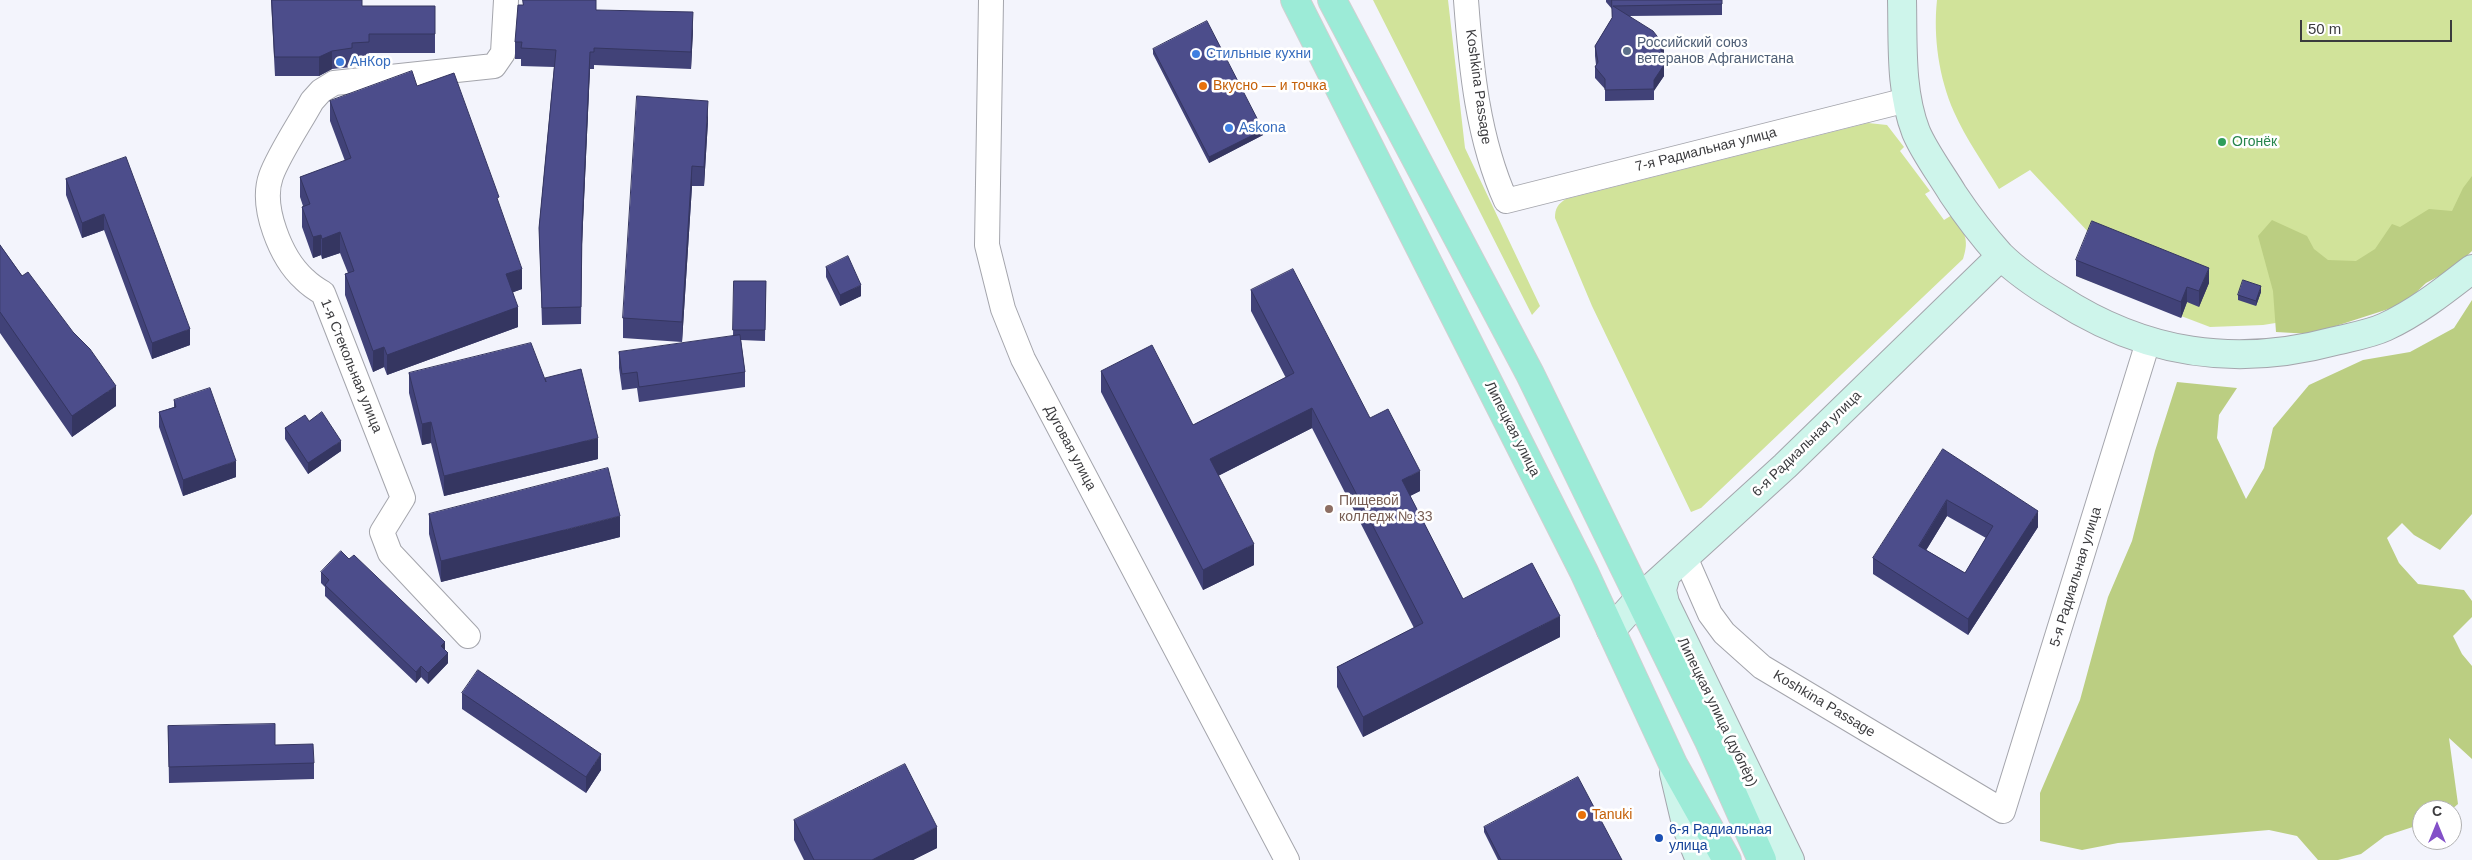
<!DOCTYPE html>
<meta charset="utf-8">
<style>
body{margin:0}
#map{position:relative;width:2472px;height:860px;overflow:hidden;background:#f3f4fc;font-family:Arial,sans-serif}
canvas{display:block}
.north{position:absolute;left:2412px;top:800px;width:50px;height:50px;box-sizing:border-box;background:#fff;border:1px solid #b1b1b2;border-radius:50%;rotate:0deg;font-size:14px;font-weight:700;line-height:20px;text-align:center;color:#3b3b3e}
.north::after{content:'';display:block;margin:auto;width:18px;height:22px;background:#8350c8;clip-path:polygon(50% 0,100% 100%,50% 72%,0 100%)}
.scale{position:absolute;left:2300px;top:20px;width:152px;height:22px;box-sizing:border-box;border:2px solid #3b3b3e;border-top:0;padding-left:6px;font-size:15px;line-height:18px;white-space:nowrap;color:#3b3b3e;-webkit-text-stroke:4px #fff;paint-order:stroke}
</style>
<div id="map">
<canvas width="2472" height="860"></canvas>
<div class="north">С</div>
<div class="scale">50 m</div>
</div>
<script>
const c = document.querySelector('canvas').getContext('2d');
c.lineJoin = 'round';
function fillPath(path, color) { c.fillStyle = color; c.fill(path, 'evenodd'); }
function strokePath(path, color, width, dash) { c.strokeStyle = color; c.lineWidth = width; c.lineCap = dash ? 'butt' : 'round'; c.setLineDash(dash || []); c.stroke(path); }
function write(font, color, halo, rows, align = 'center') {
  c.font = font + ' Arial,sans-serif'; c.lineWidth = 5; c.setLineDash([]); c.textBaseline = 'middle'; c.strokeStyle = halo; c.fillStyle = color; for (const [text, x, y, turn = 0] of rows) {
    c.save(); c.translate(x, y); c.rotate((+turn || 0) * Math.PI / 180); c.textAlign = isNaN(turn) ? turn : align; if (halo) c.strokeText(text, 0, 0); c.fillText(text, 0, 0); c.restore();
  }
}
fillPath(new Path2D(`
 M1373,0H1448L1465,148L1540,306L1532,315Z
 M1937,0H2472V223L2319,316L2263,325L2210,327L2076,276L2092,236L2030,170L1999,189C1984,164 1966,139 1954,112C1939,78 1933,37 1937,0Z
 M1868,123L1887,125L1904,147L1900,151L1930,191L1925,194L1944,220L1952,215C1964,232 1970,238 1963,259L1701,508L1691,512L1592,306L1555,218C1555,208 1558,204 1566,199Z`), '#d1e39a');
fillPath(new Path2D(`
 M2472,176V251L2454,268L2426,283L2404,304L2311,334L2276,332L2273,291L2258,236L2272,220L2307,236L2314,249L2328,260L2356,261L2375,249L2392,224L2400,227L2429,209L2452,211L2463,188Z
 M2472,300V514L2440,550L2414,535L2402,523L2387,538L2399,563L2418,584L2464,590L2472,601V617L2453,636L2462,654L2472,666V759L2449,738L2458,804L2451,810H2422V824L2385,836L2361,854L2338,860H2318L2297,836L2269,830L2118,843L2082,850L2040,841V793L2080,700L2108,597L2132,541L2155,451L2177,382L2237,388L2219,415L2217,438L2246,499L2264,468L2273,428L2309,385L2363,360L2410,352L2454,328Z`), '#bbce82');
const street = new Path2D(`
 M991,0L987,245L1003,309L1023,359L1287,860
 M1466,0C1471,68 1478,139 1506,201L1907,100
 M1685,557L1710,614L1724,633L1762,667L2003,811L2148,342
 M468,636L390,553L382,532L403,498L323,293C316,289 309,284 304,279C281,258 260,207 271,176C279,154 300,123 312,101L321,91L334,83L494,66L503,53L506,0`);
const secondary = new Path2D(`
 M1902,0C1903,43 1900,91 1916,132C1925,153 1941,174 1953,194C1967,215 1983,236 2000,255C2016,271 2038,286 2058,298C2144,354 2235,368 2335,341C2351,337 2370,334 2385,327C2416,313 2445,290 2472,269
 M1666,575L1662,590L1665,603L1790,860
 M1611,630L1639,599L1785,466L2001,256
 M1674,773L1687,828L1700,860`);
const primary = new Path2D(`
 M1295,0L1584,572L1673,764L1727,860
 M1332,0L1530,374L1709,741L1762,860`);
strokePath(street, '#a4a5ac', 26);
strokePath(secondary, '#a4a5ac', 30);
strokePath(primary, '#d0d0d1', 30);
strokePath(street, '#fff', 24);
strokePath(secondary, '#cef5eb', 28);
strokePath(primary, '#9cebd7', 28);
fillPath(new Path2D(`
 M271,0H362V6H435V53H369V61H352V67L332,69L319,76H275Z
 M1606,0H1722V15L1630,16L1664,56L1662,58L1664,76L1654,90V100L1605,101V89L1595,78V67L1596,65L1595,56V46L1612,18V9L1606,2Z
 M596,10L693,30L691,69L594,65V69H590L582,244L581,324L542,325L539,228L554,67L521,66V59H515V42Z
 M1153,49L1263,135L1209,163L1153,54Z
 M417,86L499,205L522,289L513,292L518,327L387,375L384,367L373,372L345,295V274L348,273L340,253L322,259L321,255L313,258L302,227V207L303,206L300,197V177L345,161L330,121V101Z
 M708,121L704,186H692L682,342L623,338V318Z
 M126,157L190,345L152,359L104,230L82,238L66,195V179Z
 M0,245L116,406L72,437L0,333Z
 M2076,260L2209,283L2199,307L2187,302L2181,318L2076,276Z
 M826,267L861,296L840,306L826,277Z
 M734,281H766L765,341L741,340L745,372V387L639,402L637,388L622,390L619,368V352L733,336Z
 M1251,290L1370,418L1420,491L1410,496L1463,599L1560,637L1363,737L1337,687V667L1414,628L1312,428L1218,476L1254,565L1203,590L1101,392V371L1193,425L1286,378L1251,311Z
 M2261,292L2256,306L2238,300V295Z
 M409,373L545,382L598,459L444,496L431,443L422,445L409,393Z
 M174,400L236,477L183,496L159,427V412L174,407Z
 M309,421L341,451L308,474L285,439V428Z
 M1943,449L2038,527L1968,635L1873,574V558ZM1947,516L1986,538L1965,573L1926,550Z
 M429,514L620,537L441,582L429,534Z
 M321,572L445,650L448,663L428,684L421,677L416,683L325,596V587L321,583Z
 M462,693L601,770L586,793L462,709Z
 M168,726L275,745L314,763V779L169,783Z
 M794,820L937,848L913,860H804L794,840Z
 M1484,827L1622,860H1498L1484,832Z`), '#414278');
fillPath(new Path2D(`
 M693,12V30L691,69V52Z
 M1664,45V56L1661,61V50Z
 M332,51V69L319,76V57Z
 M590,52V69L582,244L581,324L582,227Z
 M1664,65V76L1654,91V80Z
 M708,101V121L704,186V167Z
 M1263,130V135L1209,163V157Z
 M692,166V186L682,342V322Z
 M104,214V230L82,238V223Z
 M340,232V253L322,259V239Z
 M321,235V255L313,258V237Z
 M2209,268V283L2199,307V291Z
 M522,269V289L506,295V274Z
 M861,285V296L840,306V295Z
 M2261,286V292L2256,306V301Z
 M2187,287V302L2181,318V302Z
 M518,307V327L387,375V355Z
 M190,329V345L152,359V343Z
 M384,347V367L373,372V351Z
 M116,386V406L72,437V416Z
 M1312,408V428L1210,480V459Z
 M431,422V443L422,445V424Z
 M598,438V459L444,496V476Z
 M341,441V451L308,474V463Z
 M236,461V477L183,496V480Z
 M1420,471V491L1402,500V480Z
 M1947,500V516L1919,562V546Z
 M2038,511V527L1968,635V619Z
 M620,516V537L441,582V561Z
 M1254,544V565L1203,590V570Z
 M1560,616V637L1363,737V717Z
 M445,642V652L441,646Z
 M448,653V663L428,684V673Z
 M421,666V677L416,683V672Z
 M601,754V770L586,793V777Z
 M937,827V848L913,860H872Z`), '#353661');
const building = new Path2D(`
 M272,0H362V6H435V34H369V42L352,43V48L332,51L319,57H275Z
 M523,0H596V10L693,12L691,52L594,48V52H590L582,227L581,307L542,308L539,228L556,50L521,48L522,42H515L518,5H523Z
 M1612,0H1722V4L1613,6L1653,31L1664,45L1661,50L1664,65L1654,80V89L1605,90V79L1595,67L1598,62L1595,46L1612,18Z
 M1207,21L1263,130L1209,157L1153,49Z
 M412,71L417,86L454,73L499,197L497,198L522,269L506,274L518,307L387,355L384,347L373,351L345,274L354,271L340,232L322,239L321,235L313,237L302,207L310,204L300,177L351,158L330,101Z
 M637,96L708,101L704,167L692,166L682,322L623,318Z
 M126,157L190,329L152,343L104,214L82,223L66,179Z
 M2092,221L2209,268L2199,291L2187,287L2181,302L2076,260Z
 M0,245L22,276L28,272L73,332L90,349L116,386L72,416L0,312Z
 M848,256L861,285L840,295L826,267Z
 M1293,269L1370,418L1388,409L1420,471L1402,480L1463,599L1532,563L1560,616L1363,717L1337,667L1423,623L1312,408L1210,459L1254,544L1203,570L1101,371L1152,345L1193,425L1294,373L1251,290Z
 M2243,280L2261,286L2256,301L2238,295Z
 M734,281H766L765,330H733Z
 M740,335L745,372L639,387L637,372L622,374L619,352Z
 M531,343L546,382L545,378L581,369L598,438L444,476L431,422L422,424L409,373Z
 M210,388L236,461L183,480L159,412L176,407L174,400Z
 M322,412L341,441L308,463L285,428L305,415L309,421Z
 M1943,449L2038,511L1968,619L1873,558ZM1947,500L1993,526L1965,573L1919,546Z
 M608,468L620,516L441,561L429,514Z
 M341,551L349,559L354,555L445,642L441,646L448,653L428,673L421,666L416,672L325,585L329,580L321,572Z
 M478,670L601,754L586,777L462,693Z
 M275,724V745L313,744L314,763L169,767L168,726Z
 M905,764L937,827L872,860H814L794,820Z
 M1578,777L1622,860H1501L1484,827Z`);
fillPath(building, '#4c4d8b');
strokePath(building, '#353661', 1);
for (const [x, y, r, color] of [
 [1627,51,5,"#5c6f8a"],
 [1196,54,5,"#3f7fe0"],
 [340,62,5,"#3f7fe0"],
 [1203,86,5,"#e8710a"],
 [1229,128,5,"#3f7fe0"],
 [2222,142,5,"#2e9e5b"],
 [1329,509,5,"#8d6e63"],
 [1582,815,5,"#e8710a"],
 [1659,838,5,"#1a4fb4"]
]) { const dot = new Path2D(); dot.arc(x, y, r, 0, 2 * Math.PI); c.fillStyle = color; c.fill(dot); strokePath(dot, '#fff', 2); }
write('14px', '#4e5e75', '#fff', [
 ["Российский союз",1637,43],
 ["ветеранов Афганистана",1637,59]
], 'left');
write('14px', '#366cbe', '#fff', [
 ["Стильные кухни",1206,54],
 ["АнКор",350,62],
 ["Askona",1239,128]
], 'left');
write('14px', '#c56008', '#fff', [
 ["Вкусно — и точка",1213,86],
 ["Tanuki",1592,815]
], 'left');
write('14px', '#3b3b3e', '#fff', [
 ["Koshkina Passage",1478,87,82],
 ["7-я Радиальная улица",1706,150,-14],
 ["1-я Стекольная улица",351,366,68],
 ["Липецкая улица",1512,429,63],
 ["6-я Радиальная улица",1807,444,-44],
 ["Дуговая улица",1070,448,62],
 ["5-я Радиальная улица",2076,577,-73],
 ["Koshkina Passage",1824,704,31],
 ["Липецкая улица (дублёр)",1717,712,64]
]);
write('14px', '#27864d', '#fff', [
 ["Огонёк",2232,142]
], 'left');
write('14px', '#785e54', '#fff', [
 ["Пищевой",1339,501],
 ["колледж № 33",1339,517]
], 'left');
write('14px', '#164399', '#fff', [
 ["6-я Радиальная",1669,830],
 ["улица",1669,846]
], 'left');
</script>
